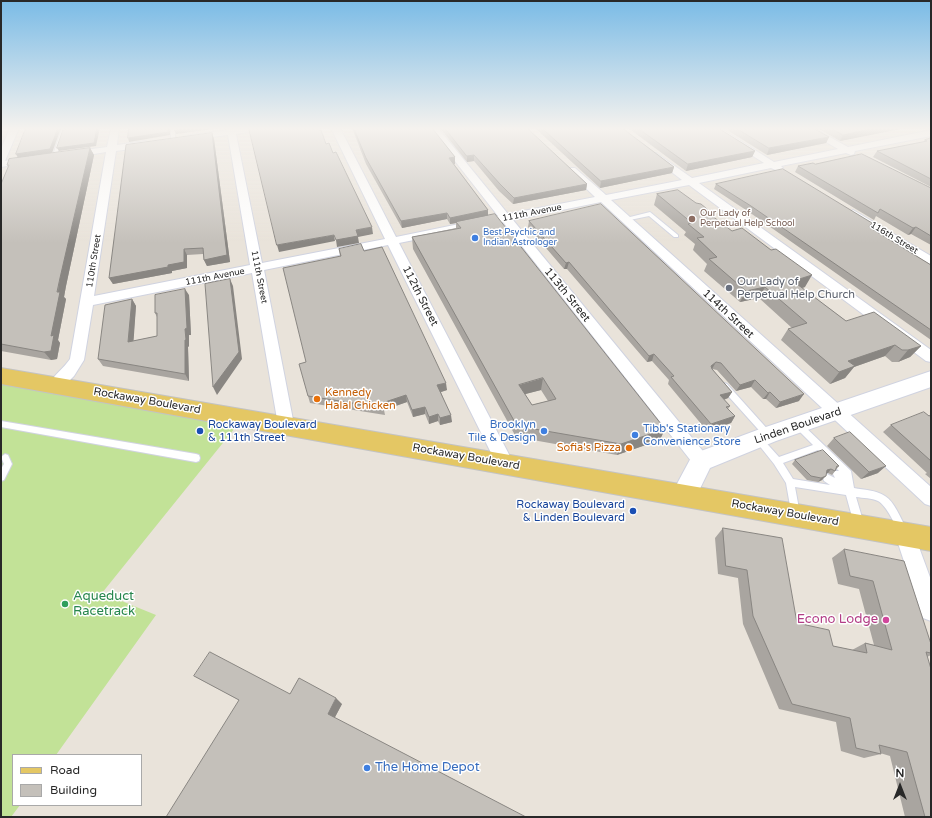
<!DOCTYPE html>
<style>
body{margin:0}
#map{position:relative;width:932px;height:818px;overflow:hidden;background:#e9e3da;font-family:"Varela Round",sans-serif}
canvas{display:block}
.frame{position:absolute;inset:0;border:2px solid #282828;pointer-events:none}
.legend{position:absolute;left:12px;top:754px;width:130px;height:52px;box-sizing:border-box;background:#fff;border:1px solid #a9a9a9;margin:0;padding:5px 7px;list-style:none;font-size:12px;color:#282828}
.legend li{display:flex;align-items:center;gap:8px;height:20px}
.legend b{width:20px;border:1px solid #a9a9a9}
.north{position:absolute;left:880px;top:766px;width:40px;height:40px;-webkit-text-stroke:3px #fff;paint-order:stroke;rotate:0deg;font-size:11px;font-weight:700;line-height:16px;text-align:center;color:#282828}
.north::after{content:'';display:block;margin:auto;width:14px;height:18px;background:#282828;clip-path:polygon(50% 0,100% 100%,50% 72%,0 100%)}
</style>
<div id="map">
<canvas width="932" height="818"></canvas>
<div class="frame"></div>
<ul class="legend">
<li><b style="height:5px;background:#e4c764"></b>Road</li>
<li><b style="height:11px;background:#c4c0ba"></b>Building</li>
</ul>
<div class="north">N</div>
</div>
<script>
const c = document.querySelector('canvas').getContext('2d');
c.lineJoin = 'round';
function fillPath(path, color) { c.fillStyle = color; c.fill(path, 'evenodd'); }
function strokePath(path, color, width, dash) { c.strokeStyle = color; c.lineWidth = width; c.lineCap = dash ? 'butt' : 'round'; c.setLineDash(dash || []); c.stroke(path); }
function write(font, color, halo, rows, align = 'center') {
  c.font = font + ' "Varela Round",sans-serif'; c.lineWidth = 3; c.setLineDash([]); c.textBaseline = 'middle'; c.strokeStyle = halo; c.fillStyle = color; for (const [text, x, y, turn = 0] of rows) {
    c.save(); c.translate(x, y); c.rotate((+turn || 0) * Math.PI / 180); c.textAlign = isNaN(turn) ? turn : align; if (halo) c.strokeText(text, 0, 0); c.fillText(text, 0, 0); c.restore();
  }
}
fillPath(new Path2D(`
 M1,376L243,418L102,593L156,615L56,755H13V805H20L11,817H1Z`), '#c2e297');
const lane = new Path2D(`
 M62,128H66L56,157L52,158Z
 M171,128H175V140L173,141L171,140Z
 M650,212L678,235V237H674L649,216L625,221L622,219Z
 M724,383L727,384L771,433L772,435L771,437H765L721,388L720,386L721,384Z
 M1,421L196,454L199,455L200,458L199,461L196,462L1,427Z
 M798,422L801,423L851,471L854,488C864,490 876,490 885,496C894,501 901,519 906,528L908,531L906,534L903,535L900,534C895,525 887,506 878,501C872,498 863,498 856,497L864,524L862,527L859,528L856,527L854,524L846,495L795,487L800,514L798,517L795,518L792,517L786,483L774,464L754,439L755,437H761L779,457L813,445L795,427L794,425L795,423ZM818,450L839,471H834L833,474L835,478L827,474L824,475L823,478L824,481L830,485L793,479L783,463Z
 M5,454L8,455L12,464L4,480L1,481V469L4,464L1,457Z`);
const street = new Path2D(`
 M10,128H19L5,161L29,157L34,160L32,162L1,167V149Z
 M111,128H119L117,145L146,141L151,144L146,147L116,151L94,296L250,265L228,135L188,140L187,138L188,136L191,135L227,130V128H260L256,131L236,134L262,263L385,239L331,128H340L396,237L498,216L429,128H438L508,214L595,197L569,172L567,170L569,168H575L606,195L682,180L653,158L651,156L653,154L656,153L692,178L764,163L709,128H720L774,162L838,149L802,128H813L848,147L931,130V136L855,151L854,154L851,155L846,153L781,166L783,168L778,171L771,168L699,183L931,350V362L926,361L689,185L611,200L931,487V506L925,504L601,202L513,220L707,456L710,461L707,466L701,468L695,466L503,222L399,243L514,464L511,469L505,471L499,469L388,245L264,270L294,425L292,430L286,431L280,430L278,425L252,273L93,305L84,360L74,376L61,389L56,391L51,389L48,385C54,375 63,369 70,359L106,152L70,158L65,155L70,152L107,147Z
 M853,210L931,256V265L927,264L849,215L848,213Z
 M905,525L912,528L931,580V621L923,618L920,610L895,534L898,528Z`);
const secondary = new Path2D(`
 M931,371V387L776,441L710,468L693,503L684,506L675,503L671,495L693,454L760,429Z`);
const primary = new Path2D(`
 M1,368L931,527V551L1,384Z`);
strokePath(lane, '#d0d3e0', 2);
strokePath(street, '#d0d3e0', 2);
strokePath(secondary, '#d0d3e0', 2);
strokePath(primary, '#c3c3c3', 2);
fillPath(lane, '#fff');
fillPath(street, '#fff');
fillPath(secondary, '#fff');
fillPath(primary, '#e4c764');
fillPath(new Path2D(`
 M352,128H432L455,157V164H454L488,210V215L660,440L617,455L516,437L413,249L412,237L456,228V223L450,224L447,219L402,228L366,164ZM541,390L548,401L532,405L525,394Z
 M440,128H527L587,184L586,190L513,204L499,191L474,161L467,162Z
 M535,128H622L674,167L672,173L600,188Z
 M628,128H718L755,151L752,157L686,171Z
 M724,128H813L829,137L826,143L767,155Z
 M817,128H905L840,141Z
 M212,133L214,139L230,262L207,266L204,260L203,254L187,255V268L172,271V273L113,284L109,278Z
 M931,138V187L873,157L877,151L923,142L925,140Z
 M90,148L94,155L66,286L64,297L66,299L58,340L60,343L57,359L51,360L1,351V184L8,167L7,165Z
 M815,164L931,188V245L911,234L908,235L876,216L874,220L795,172L798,166Z
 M716,184L869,227L931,265V340L749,212L714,189Z
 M657,194L707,212L805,287L802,288L846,321L921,346L910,357L898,362H892L885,356L854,367L845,378L830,384L781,340L788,329L792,328L759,298L740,302L704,271L707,264L693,250L695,244L684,235L686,232L654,205Z
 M529,221L799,401L776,408L766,399H763L751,387L736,391L717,370L712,369L732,392L728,398L724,400L730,406L728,409L735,416L731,423L707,431L668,384L669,380L652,361L647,362L567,269H564L528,227Z
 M339,249L364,251L447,390L441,392L452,422L440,425L438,421L429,424L425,414L413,417L407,402L384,410L385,415L310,403L308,396L306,362L340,256Z
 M189,295L191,335H189V346L188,347L189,381L103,366L98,359L132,299L136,306L133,341L157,336V317L155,313Z
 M931,415V479L925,474L927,473L883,432L891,425Z
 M834,438L878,473L861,479L827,446Z
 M795,460L839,466L832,475L828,473H826L822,480L818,482L807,480L792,464Z
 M723,528L797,623L833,646L852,650L865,643L874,645L859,589L838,584L832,558L844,549L931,644V655L927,657L931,817H905L890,756L880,753L881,754L864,758L841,751L836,722L779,709L743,624L738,578L718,574L715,538Z
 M194,676L290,694L342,704L335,717L239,700Z`), '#a9a5a0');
fillPath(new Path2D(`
 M58,128H61L52,153L18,158L16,154Z
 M97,128H100L96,146L59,151L57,148Z
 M168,128H170V135L129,142L128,138Z
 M190,128H213V129L176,134L175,131Z
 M876,128H905L840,141L843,135Z
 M212,133L214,139L230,262L207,266L204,260Z
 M829,137L826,143L767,155L769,148Z
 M90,148L94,155L66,286L64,297L66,299L58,340L60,343L57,359L51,360L44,352L51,336L60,278Z
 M755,151L752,157L686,171L688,164Z
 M474,155V161L467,162V156Z
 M455,157V164L449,165V158Z
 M674,167L672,173L600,188L601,181Z
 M587,184L586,190L513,204L514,198Z
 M488,210V216L456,222V223L450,224V218Z
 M447,213V219L402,228L401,221Z
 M372,227L373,234L358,237L359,243L337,247L336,240L356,230Z
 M916,227L911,234L908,235L913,228Z
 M334,235L335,241L279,252L277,245Z
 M184,249L187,255V268L172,271V273L113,284L109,278L168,265Z
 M569,262L567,269H564L566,263Z
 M812,275L805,287L786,293L793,281Z
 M230,279L233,286L242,359L217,395L213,387Z
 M765,287L759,298L740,302L746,291Z
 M185,289L189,295L191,335H189V346L188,347L189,381L185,374Z
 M132,299L136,306L133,349L128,342Z
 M895,345L885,356L854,367L845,378L830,384L848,361Z
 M921,346L910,357L898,362L908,350Z
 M654,354L652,361L647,362L649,356Z
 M716,362L712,369L711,366Z
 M543,378L541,390L518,396L519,385Z
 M755,380L751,387L736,391L740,385Z
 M446,383L447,390L438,393L437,385Z
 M732,392L728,398L717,402L720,395Z
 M770,392L766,399H763L768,393Z
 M804,394L799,401L776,408L780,402Z
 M406,395L407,402L384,410L382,403Z
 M425,407V414L413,417L412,410Z
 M438,414V421L429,424V417Z
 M451,415L452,422L440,425V418Z
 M735,416L731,423L707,431L711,424Z
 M665,429L660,440L617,455L621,444Z
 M886,466L878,473L861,479L869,472Z
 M831,469L828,473L824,474L827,470Z
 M826,476L822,480L818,482L821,478Z
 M336,698L342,704L334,719L328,714Z`), '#898682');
const building = new Path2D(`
 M26,128H58L50,149L16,154Z
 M64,128H97L94,143L57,148Z
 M129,128H168V132L128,138Z
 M175,128H190L175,131Z
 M249,128H318L319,130H321L326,144L329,143L333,153L336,152L372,227L356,230L358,236L336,240L334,235L277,245Z
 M354,128H432L455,157L449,158L488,210L450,218L447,213L401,221L366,158Z
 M445,128H527L587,184L514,198L500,184L474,155L467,156Z
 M542,128H622L674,167L601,181Z
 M638,128H718L755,151L688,164Z
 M736,128H813L829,137L769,148Z
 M832,128H876L843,135Z
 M212,133L227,255L204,260L203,248L184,249V262L168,265V267L109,278L126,145Z
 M931,138V179L877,151L927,141L925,140Z
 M90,148L60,278L57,292H60L51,336L54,335L51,351L44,352L1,344V184L9,165H7L9,159Z
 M862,154L931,188V236L916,227L913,228L880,209L878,213L798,166L813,163L815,164Z
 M783,169L872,223L869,227L931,265V330L751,206L716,184Z
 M678,190L696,203L701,204L707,209V212L732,231L742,228L771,250L776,249L812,275L793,281L846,321L874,312L921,346L908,350H902L895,345L848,361L855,366L839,372L788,329L807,323L765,287L746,291L709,259L717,257L697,238L704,237L688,224L692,223L657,194Z
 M601,204L804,394L780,402L770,392L768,393L755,380L740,385L721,363L716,362L711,366L712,369L732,392L720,395L730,406L726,407L735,416L711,424L671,377L674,376L654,354L649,356L569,262L566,263L529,221Z
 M495,214L665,429L621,444L517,426L412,237L461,228L456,222ZM543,378L556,399L532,405L519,385Z
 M361,244L364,251L382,247L446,383L437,385L451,415L440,418L438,414L429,417L425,407L412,410L406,395L382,403L384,408L308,396L299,364L306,362L283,268L341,256L339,249Z
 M230,279L239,352L213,387L205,284Z
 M185,289L187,328L185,329L186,340H185V374L98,359L105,305L132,299L128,342L157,336V313H155V295Z
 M924,412L929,416L931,415V461L891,425Z
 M850,432L886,466L869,472L834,438Z
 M823,450L839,466H837L835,471L831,469L827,470L826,476L821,478L811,476L795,460Z
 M723,528L782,538L797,623L829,630L833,646L867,653L865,643L892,650L873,581L850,576L844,549L904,561L931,644V653L926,652L931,669V817H925L907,752L879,745L881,754L856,748L850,718L792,704L753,616L747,570L726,566Z
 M210,652L290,694L299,678L336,698L328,714L526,817H166L239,700L194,676Z`);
fillPath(building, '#c4c0ba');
strokePath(building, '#898682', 1);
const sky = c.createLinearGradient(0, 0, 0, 243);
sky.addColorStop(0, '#7abbe6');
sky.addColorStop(0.53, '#f5f2ee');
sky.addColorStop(1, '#f5f2ee00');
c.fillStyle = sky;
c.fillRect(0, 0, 932, 243);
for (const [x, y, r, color] of [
 [692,219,4,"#8d6e63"],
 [475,238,4,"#3f7fe0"],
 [729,288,4,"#6b7280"],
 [317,399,4,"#e8710a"],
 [200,431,4,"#1a4fb4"],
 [544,431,4,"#3f7fe0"],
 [635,435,4,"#3f7fe0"],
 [629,448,4,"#e8710a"],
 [633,511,4,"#1a4fb4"],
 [65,604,4,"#2e9e5b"],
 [886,620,4,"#d1479c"],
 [367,768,4,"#3f7fe0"]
]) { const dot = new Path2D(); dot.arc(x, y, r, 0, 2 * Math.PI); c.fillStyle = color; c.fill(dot); strokePath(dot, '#fff', 1.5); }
write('9px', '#282828', '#fff', [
 ["111th Avenue",532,213,-11],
 ["116th Street",894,238,31],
 ["110th Street",94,261,-81],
 ["111th Avenue",215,277,-11],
 ["111th Street",259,277,79]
]);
write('9px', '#785e54', '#fff', [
 ["Our Lady of",700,214],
 ["Perpetual Help School",700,224]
], 'left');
write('9px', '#366cbe', '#fff', [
 ["Best Psychic and",483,233],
 ["Indian Astrologer",483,243]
], 'left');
write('11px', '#5b616d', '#fff', [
 ["Our Lady of",737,282],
 ["Perpetual Help Church",737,295]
], 'left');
write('11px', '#282828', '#fff', [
 ["113th Street",567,295,51],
 ["112th Street",420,296,63],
 ["114th Street",728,314,43],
 ["Rockaway Boulevard",147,401,10],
 ["Linden Boulevard",798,426,-19],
 ["Rockaway Boulevard",466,457,10],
 ["Rockaway Boulevard",785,513,10]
]);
write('11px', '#c56008', '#fff', [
 ["Kennedy",325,393],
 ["Halal Chicken",325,406],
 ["Sofia's Pizza",621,448,"right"]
], 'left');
write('11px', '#164399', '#fff', [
 ["Rockaway Boulevard",208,425],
 ["& 111th Street",208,438],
 ["Rockaway Boulevard",625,505,"right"],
 ["& Linden Boulevard",625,518,"right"]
], 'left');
write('11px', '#366cbe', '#fff', [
 ["Brooklyn",536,425],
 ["Tile & Design",536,438],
 ["Tibb's Stationary",643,429,"left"],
 ["Convenience Store",643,442,"left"]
], 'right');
write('13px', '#27864d', '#fff', [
 ["Aqueduct",73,597],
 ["Racetrack",73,612]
], 'left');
write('13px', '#b23c85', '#fff', [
 ["Econo Lodge",878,620]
], 'right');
write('13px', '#366cbe', '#fff', [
 ["The Home Depot",375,768]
], 'left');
</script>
